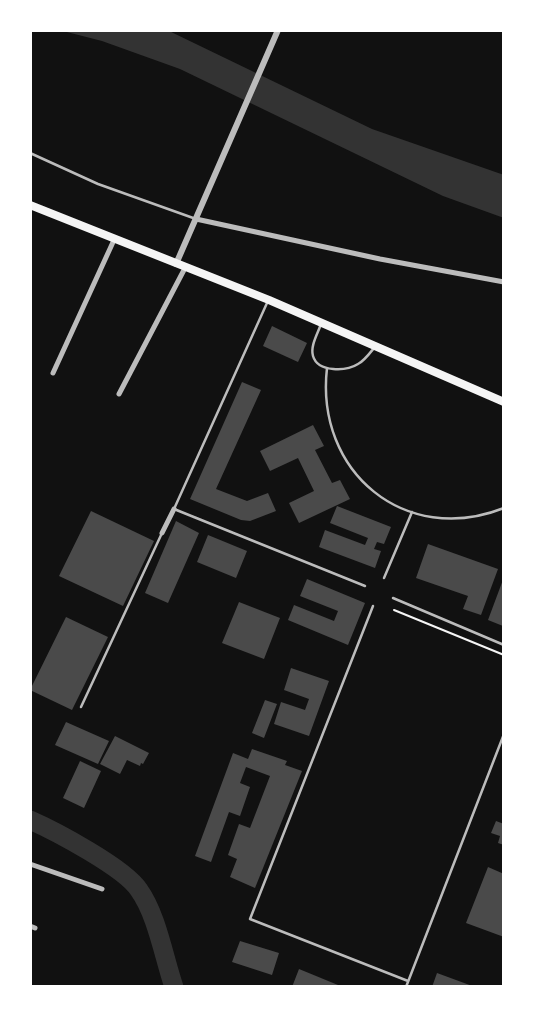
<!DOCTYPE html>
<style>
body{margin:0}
#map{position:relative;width:534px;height:1017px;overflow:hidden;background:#111;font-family:"Source Serif 4",serif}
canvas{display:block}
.frame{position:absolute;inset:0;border:32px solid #fff;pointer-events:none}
</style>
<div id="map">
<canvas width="534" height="1017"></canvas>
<div class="frame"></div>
</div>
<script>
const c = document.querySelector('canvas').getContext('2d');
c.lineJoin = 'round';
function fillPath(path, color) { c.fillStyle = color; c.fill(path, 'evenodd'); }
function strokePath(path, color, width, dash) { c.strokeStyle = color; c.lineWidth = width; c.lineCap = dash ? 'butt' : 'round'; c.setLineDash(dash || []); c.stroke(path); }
fillPath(new Path2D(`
 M59,30H167L372,129L504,175V218L443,196L180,69L102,41Z`), '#333');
strokePath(new Path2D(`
 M30,820C55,831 125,868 139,890C157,915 164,958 174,987`), '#333', 19);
fillPath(new Path2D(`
 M272,326L307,343L298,362L263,346Z
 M242,382L261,390L216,489L247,501L268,493L276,511L250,521L241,520L190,499Z
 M313,425L324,446L315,450L332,483L340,480L350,499L299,523L289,503L314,491L298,458L270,471L260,451Z
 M337,506L391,527L384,544L377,542L374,549L381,551L375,568L319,547L325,530L365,545L368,538L330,523Z
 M91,511L154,541L123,606L59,576Z
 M176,521L199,533L168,603L145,593Z
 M208,535L247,551L236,578L197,562Z
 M428,544L498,569L481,615L463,609L468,596L416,578Z
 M504,577V622L503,626L488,620Z
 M307,579L365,603L348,645L288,620L294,605L334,621L338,611L300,596Z
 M239,602L280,618L264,659L222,643Z
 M66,617L108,637L72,710L30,690Z
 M291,668L329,681L309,736L274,724L281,702L305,710L309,699L284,690Z
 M265,700L277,704L264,738L252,733Z
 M66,722L109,741L98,764L55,745Z
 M115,736L149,753L143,764L141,763L140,766L127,760L120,774L100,764Z
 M252,749L287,761L285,765L302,771L255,888L230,877L237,859L228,855L239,824L250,828L270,776L246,767L240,783L250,787L240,816L229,812L211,862L195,856L233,753L248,759Z
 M80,761L101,771L84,808L63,798Z
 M496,821L504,824V845L498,843L500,836L491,833Z
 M488,867L504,874V937L466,923Z
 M240,941L279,953L272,975L232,962Z
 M299,969L338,985L337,987H292Z
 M437,973L475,987H432Z`), '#4a4a4a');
strokePath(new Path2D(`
 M394,610L504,655`), '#f5f5f5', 2);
strokePath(new Path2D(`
 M30,153L98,184L196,219
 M267,303L174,509L365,586
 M321,324C318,333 310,346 313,356C318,373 347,371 358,364C364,361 370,353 374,348
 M327,368C315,472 405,547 504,508
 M384,578L412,512
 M393,598L504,645
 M373,606L250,919L408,981
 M81,707L162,533
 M406,987L504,734`), '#bcbcbc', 2.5);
strokePath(new Path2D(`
 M196,219L380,259L504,282
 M53,373L114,240
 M119,394L185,268
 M162,533L174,509
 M30,864L102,889
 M30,926L35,928`), '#bcbcbc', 5);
strokePath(new Path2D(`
 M176,264L278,30`), '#bcbcbc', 6);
strokePath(new Path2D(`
 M30,205L269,300L504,402`), '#f5f5f5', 8);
</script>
